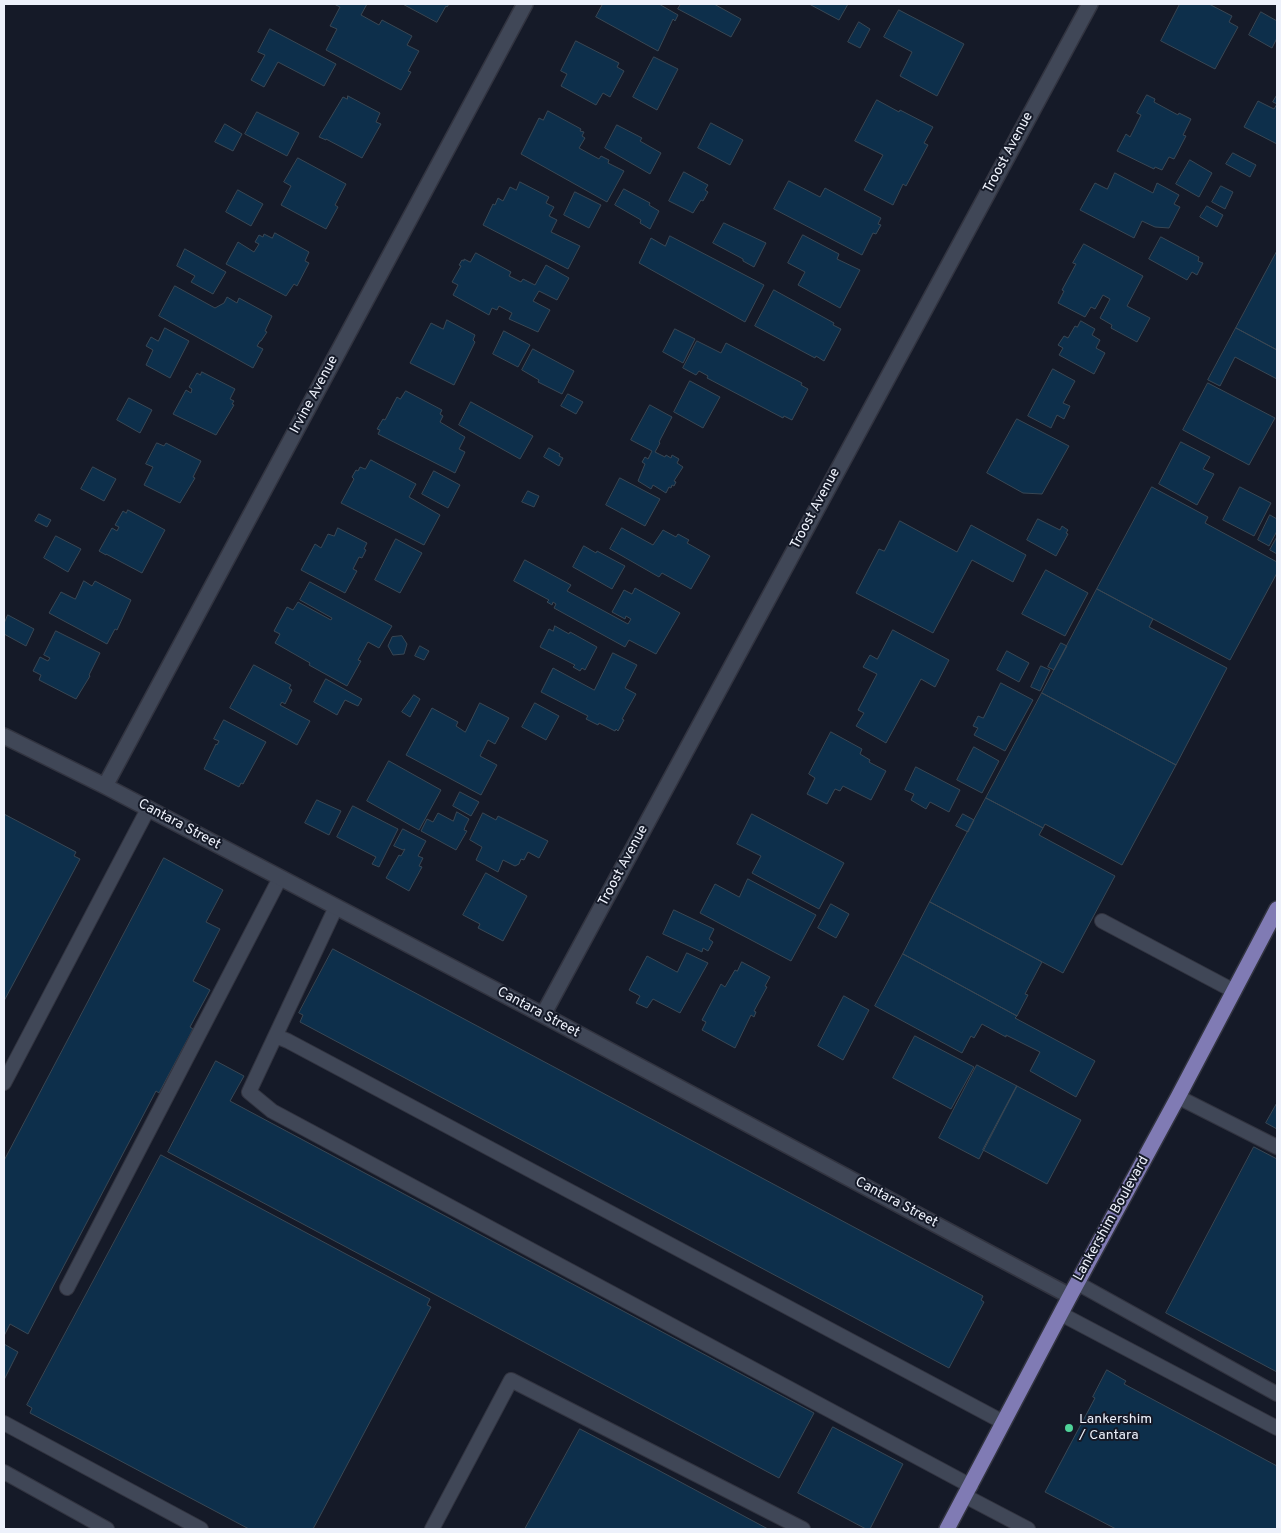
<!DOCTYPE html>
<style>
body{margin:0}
#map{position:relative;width:1281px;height:1533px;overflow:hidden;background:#151a28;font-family:Overpass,sans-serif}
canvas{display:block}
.frame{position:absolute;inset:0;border:5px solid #edf1fb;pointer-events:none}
</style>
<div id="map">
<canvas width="1281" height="1533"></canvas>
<div class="frame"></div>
</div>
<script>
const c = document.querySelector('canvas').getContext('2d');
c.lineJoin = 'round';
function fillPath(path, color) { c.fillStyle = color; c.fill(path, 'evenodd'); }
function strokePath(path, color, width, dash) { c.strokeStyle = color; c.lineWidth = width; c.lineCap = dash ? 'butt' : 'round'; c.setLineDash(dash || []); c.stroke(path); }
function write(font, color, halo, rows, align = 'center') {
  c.font = font + ' Overpass,sans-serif'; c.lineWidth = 4; c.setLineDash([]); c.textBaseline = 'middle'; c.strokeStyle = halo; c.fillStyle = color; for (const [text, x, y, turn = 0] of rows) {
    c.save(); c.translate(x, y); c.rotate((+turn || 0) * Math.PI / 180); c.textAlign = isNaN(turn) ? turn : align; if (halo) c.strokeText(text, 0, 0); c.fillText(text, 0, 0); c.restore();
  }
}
const building = new Path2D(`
 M337,4H367L361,15L379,25L382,20L412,36L407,45L419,51L408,71L411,72L401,90L326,50L337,29L330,26L340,7L336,5Z
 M403,4H449L447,7L446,6L437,22Z
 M603,4H659L678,15L675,21L673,19L658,51L596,17Z
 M681,4H714L741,19L731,37L678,9Z
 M812,4H848L839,20L811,5Z
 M1180,4H1209L1232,16L1229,22L1238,27L1215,69L1161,41Z
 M899,10L964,44L937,96L900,76L912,52L884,37Z
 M1261,12L1277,21V38L1272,48L1249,35Z
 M859,22L870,29L860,48L848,42Z
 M270,29L336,64L324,86L278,62L264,87L251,80L265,55L258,52Z
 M576,41L619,63L617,67L624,71L610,97L603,93L596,105L561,86L567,74L561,71Z
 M654,57L678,69L657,110L633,97Z
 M1147,95L1155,99L1154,102L1178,115L1179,113L1191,119L1183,135L1186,136L1174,159L1169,157L1162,170L1155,167L1154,169L1117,151L1126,134L1130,137L1141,115L1137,113Z
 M1277,95V144L1244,127L1258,101L1274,109L1277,104L1273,102Z
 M348,96L380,113L376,122L381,124L362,158L326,139V140L319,137L343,97L347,99Z
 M877,100L899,112L900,110L933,127L924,143L928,145L906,186L903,184L893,205L864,190L883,155L855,141Z
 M548,111L581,129L580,131L584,132L582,136L585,138L579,148L599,159L601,156L609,160L608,163L624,171L607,202L521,154L539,118L543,120Z
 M257,112L299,133L287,156L245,134Z
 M711,123L743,140L730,165L698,148Z
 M225,124L242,134L233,151L215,142Z
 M617,125L642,138L640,141L661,153L650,174L605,148Z
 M1233,153L1256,165L1250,177L1226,164Z
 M298,158L346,184L335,205L338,207L326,229L281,205L291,186L284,182Z
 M1190,160L1212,173L1199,197L1176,184Z
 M684,172L708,185L705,190L708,192L703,201L701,200L693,213L669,201Z
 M1115,173L1153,193L1157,183L1179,195L1174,204L1180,207L1169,228L1155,227L1142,221L1134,238L1080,210L1095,183L1107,189Z
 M789,181L820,197L825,188L881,218L878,224L881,225L876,234L873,233L862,255L774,209Z
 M520,182L549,197L546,203L554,207L549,216L557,220L551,232L580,246L568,269L483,225L493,204L495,205L498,198L503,201L510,187L516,190Z
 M1221,186L1233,192L1225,209L1212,202Z
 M624,189L650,203L649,205L659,211L650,229L640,223L641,220L615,205Z
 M238,190L263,204L251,226L226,212Z
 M575,192L601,205L589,228L564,215Z
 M1207,206L1223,215L1217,227L1200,217Z
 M724,223L766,243L754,267L743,261V259L713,243Z
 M275,233L309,252L305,261L309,263L297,286L294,284L286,296L226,264L238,242L254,252L259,244L255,242L259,235L263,237L264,234L272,238Z
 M803,235L839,254L837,259L860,270L840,308L798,285L805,272L788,263Z
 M670,236L764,285L745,322L639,263L651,238L665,246Z
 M1161,237L1199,257L1198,261L1203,263L1197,275L1192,272L1187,280L1149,259Z
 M1084,244L1143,276L1127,306L1150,318L1137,342L1111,328L1112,325L1100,318L1110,299L1103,295L1095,309L1091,307L1085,317L1058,303L1064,291L1062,290L1076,264L1073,263Z
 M185,249L226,272L213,294L191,282L195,276L177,266Z
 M1277,251V350L1236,328Z
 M476,253L511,272L509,276L521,282L523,279L535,285L546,265L569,278L557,300L539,291L533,301L550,310L538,332L509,319L512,313L499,306L497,310L492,308L489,315L453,295L458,285L452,282L461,266L459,265L462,260L464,261V259L470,262Z
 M175,286L215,308L224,303L227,297L237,303L239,298L272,316L265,331L267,332L261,341H260L257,346L263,349L253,368L159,316Z
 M774,290L834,323L833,325L841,329L824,361L816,356L815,358L755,326Z
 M447,320L475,335L473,340L475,342L454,385L410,363L431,323L443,329Z
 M1081,321L1095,329L1092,335L1100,340L1096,348L1105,353L1094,374L1059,355L1063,348L1058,345L1064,336L1068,338L1075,326L1077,327Z
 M165,328L189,341L170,378L146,365L153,350L146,346L151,337L158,341Z
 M1236,328L1277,350V379L1235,357L1220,386L1208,380Z
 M675,329L695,339L683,363L663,352Z
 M504,331L530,345L518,367L493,354Z
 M697,341L721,353L726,343L802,383L801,385L808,389L792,420L784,416L783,418L707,378L708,376L699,371L696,375L683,368Z
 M533,349L574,371L562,394L538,382L539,380L522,370Z
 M1053,369L1075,381L1063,403L1070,406L1064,419L1057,415L1051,428L1028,416Z
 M202,372L235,389L230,399L234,401L232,404L234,405L216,435L173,414L186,390L191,393L192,389L189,387L197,373L200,375Z
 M690,381L720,397L703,428L674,412Z
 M1208,383L1275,418L1249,465L1183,430Z
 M406,391L442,410L440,414L443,416L440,422L465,437L459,449L465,452L455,473L378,434L380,430L377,429L383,419L385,420L397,397L400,399Z
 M568,394L583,402L576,414L561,406Z
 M129,398L152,410L140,433L117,420Z
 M471,402L533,436L520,459L459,425Z
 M650,405L672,417L659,442L660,443L655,452L665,457L666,455L671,458L672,455L679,459L677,463L683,467L674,481L676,482L674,486L672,485L671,488L669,487L666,493L653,485L651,489L638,481L645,464L642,462L645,457L648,459L652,451L631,440Z
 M1017,419L1069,446L1042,494L1023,493L987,473Z
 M1181,442L1210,457L1203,469L1214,474L1197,505L1159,484Z
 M157,443L164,446L166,443L201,461L193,477L195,478L180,503L144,485L153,467L146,464Z
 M549,448L560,454L559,456L563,458L559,466L544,457Z
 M371,460L416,484L409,497L440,515L424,545L341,503L354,479L352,477L356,470L358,471L360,467L365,469Z
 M93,467L116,479L104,501L81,489Z
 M434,471L460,485L448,508L422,494Z
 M620,478L660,499L645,526L606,505Z
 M1152,487L1208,517L1205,523L1277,562V573L1230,660L1097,589Z
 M1240,487L1271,503L1254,536L1223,520Z
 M528,491L539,496L534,507L522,502Z
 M128,510L165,530L142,573L106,554V555L99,551L112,528L117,531L119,527L115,525L123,511L126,513Z
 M39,514L51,520L47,527L35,521Z
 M1270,515L1277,519V531L1269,546L1258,540Z
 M1038,519L1060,530L1062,526L1068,530L1066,533L1068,534L1056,556L1027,540Z
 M900,521L957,552L971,525L1026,555L1013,582L972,560L933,633L856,593L879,549L884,551Z
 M338,528L367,543L364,549L366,550L362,558L359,557L353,569L357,571L345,593L301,570L315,544L321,548L328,534L334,536Z
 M622,528L653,545L663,530L676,537L678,534L689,540L687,543L710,556L691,589L662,573L659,577L610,549Z
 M56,536L81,549L68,572L44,558Z
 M1277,537V554L1270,550Z
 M396,539L422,553L400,593L375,580Z
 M584,546L596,553L597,551L625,566L612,589L573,567Z
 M525,560L571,585L567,591L628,624L631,619L626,616L625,619L612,612L624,590L632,594L635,588L680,613L656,654L629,640L625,647L554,608L556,604L553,602L552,605L547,602L549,600L514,581Z
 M1046,570L1088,593L1065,636L1022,614Z
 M84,581L92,586L95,581L131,600L117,630L115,629L107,644L49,613L61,592L75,599Z
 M310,582L392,626L379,648L368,642L358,660L361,661L347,686L309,665L310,663L275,643L280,634L274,631L287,607L293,610L298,602L331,620L332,618L300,600Z
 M1097,589L1153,619L1149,627L1227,668L1176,765L1042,693Z
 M8,615L34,629L26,646L4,634V624Z
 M555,626L569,634L570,632L597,647L585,670L582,668L580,671L573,667L575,665L540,647L549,629L553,631Z
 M893,630L949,660L935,687L921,679L886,743L856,726L864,713L858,710L877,674L863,667L870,655L877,659Z
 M56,631L100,653L89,675L90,676L76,699L39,680L41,675L33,671L40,657L48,661L50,658L44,655Z
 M402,636L407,644L404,654L393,655L388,646L392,637Z
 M1061,643L1067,646L1054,670L1048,667Z
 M420,646L429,651L424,660L415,656Z
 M1007,651L1029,663L1019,682L997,670Z
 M613,653L637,665L625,688L636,694L622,719L624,720L618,731L616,729L615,731L599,723L598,725L586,719L588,716L541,692L553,668L594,690Z
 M254,665L291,685L289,688L292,690L285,704L282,702L280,705L310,721L297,745L230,708Z
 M1041,666L1050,670L1040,691L1031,687Z
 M326,679L362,699L358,706L345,700L337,715L314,702Z
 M1001,683L1033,700L1005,751L974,735L978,728L973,726L978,716L983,718Z
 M1042,693L1176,765L1122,865L1045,824L1043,828L986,798Z
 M414,695L420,699L410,717L402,712Z
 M480,703L509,718L495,744L488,740L480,756L497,765L481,795L406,755L432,708L458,722L456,726L465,732Z
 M535,703L559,716L546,740L522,727Z
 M224,720L266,742L243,784L241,783L239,787L204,769L216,744L217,745L219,741L214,739Z
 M831,732L862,749L860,754L870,760L869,762L886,771L871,800L843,786L840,791L835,789L827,804L807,794L815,778L809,774Z
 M974,747L999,761L982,793L957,780Z
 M389,761L441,790L419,830L367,801Z
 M916,767L960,790L949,812L930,802L926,809L911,800L914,794L905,790Z
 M460,792L479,802L471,816L453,806Z
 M986,798L1043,828L1039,835L1115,876L1063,973L930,902Z
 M317,800L341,811L329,835L305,823Z
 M353,806L398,829L379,867L372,864L376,857L337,837Z
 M457,812L469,819L465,827L464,830L467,831L456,850L421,831L427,819L433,822L438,813L453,821Z
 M483,813L496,820L498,816L548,841L539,858L528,852L524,860L521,859L519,864L515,866L503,860L498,872L476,860L482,847L470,840Z
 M4,814L76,852L74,856L80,859L4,1001Z
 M752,814L844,863L819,909L752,873L761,856L737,844Z
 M963,814L974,820L968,832L956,826Z
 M403,829L426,841L418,856L423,858L419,866L422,867L409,891L386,878L399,855L401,856L405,849L403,850L394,846Z
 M164,858L223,890L206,922L220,929L193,981L210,990L190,1027L193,1029L159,1093L156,1091L28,1334L10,1324L4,1336V1161Z
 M486,873L527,896L503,941L478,928L480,924L463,915Z
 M748,879L816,915L791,961L700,913L715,884L739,897Z
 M930,902L1042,962L1025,994L1028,995L1017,1016L903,954Z
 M831,904L849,914L836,938L818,928Z
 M674,910L714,929L709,939L713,942L708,951L703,948L702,952L663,934Z
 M333,949L983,1296L981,1300L984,1302L949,1368L300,1022L303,1015L299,1013Z
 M687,953L708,963L680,1013L653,999L647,1008L636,1003L640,996L629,990L647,956L677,972Z
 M903,954L1017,1016L1015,1018L1095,1061L1076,1097L1030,1071L1040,1052L1006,1035V1037L982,1024L974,1038L971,1036L962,1053L875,1006Z
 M742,962L770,977L765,986L767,987L754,1011L756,1012L754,1017L751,1015L735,1048L702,1030L706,1022L702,1020L721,984L725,987L735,970L737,971Z
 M844,996L869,1010L843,1060L818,1046Z
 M915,1036L974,1067L951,1109L893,1078Z
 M216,1061L244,1076L230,1101L814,1413L779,1478L168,1152Z
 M977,1065L1017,1086L979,1159L939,1138Z
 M1017,1086L1081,1120L1047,1184L983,1150Z
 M1277,1103V1129L1266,1123Z
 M1254,1147L1277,1159V1372L1166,1313Z
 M161,1155L430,1299L427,1305L431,1307L313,1529H249L30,1413L32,1408L27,1405Z
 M4,1344L18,1352L4,1380Z
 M1107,1370L1126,1381L1124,1384L1277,1466V1529H1116L1045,1492L1095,1398L1093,1397Z
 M833,1427L903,1464L870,1529H866L798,1493Z
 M580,1429L658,1470L768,1529H525Z`);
fillPath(building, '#0d2f4b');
strokePath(building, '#394754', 1);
const lane = new Path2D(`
 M336,907L249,1092L272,1111L971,1486
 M1102,921L1234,991
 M276,1036L288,1041L1003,1422
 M4,1083L148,809
 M1178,1097L1277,1147
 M1077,1283L1277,1394
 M67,1288L280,878
 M1061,1314L1277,1428
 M4,1423L201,1529
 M4,1472L107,1529
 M965,1496L1028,1529
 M432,1529L511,1380L803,1529`);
const street = new Path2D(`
 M4,736L105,786L543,1015L1070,1296
 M105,786L525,4
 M543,1015L1090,4`);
const primary = new Path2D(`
 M947,1529L1070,1296L1178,1097L1277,909`);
strokePath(lane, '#323440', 16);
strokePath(street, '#323440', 18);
strokePath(primary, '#323440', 18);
strokePath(lane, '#404757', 14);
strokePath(street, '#404757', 15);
strokePath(primary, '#807bb4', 15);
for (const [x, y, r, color] of [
 [1069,1428,5,"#4fd399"]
]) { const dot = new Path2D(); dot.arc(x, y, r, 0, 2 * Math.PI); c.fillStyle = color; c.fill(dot); strokePath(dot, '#151a28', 2); }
write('14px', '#edf1fb', '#151a28', [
 ["Troost Avenue",1009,153,-62],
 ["Irvine Avenue",315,395,-62],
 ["Troost Avenue",816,509,-62],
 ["Cantara Street",179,825,28],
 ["Troost Avenue",624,866,-62],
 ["Cantara Street",538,1013,28],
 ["Cantara Street",896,1203,28],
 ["Lankershim Boulevard",1112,1219,-61]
]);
write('14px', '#edf1fb', '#151a28', [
 ["Lankershim",1079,1420],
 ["/ Cantara",1079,1436]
], 'left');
</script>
